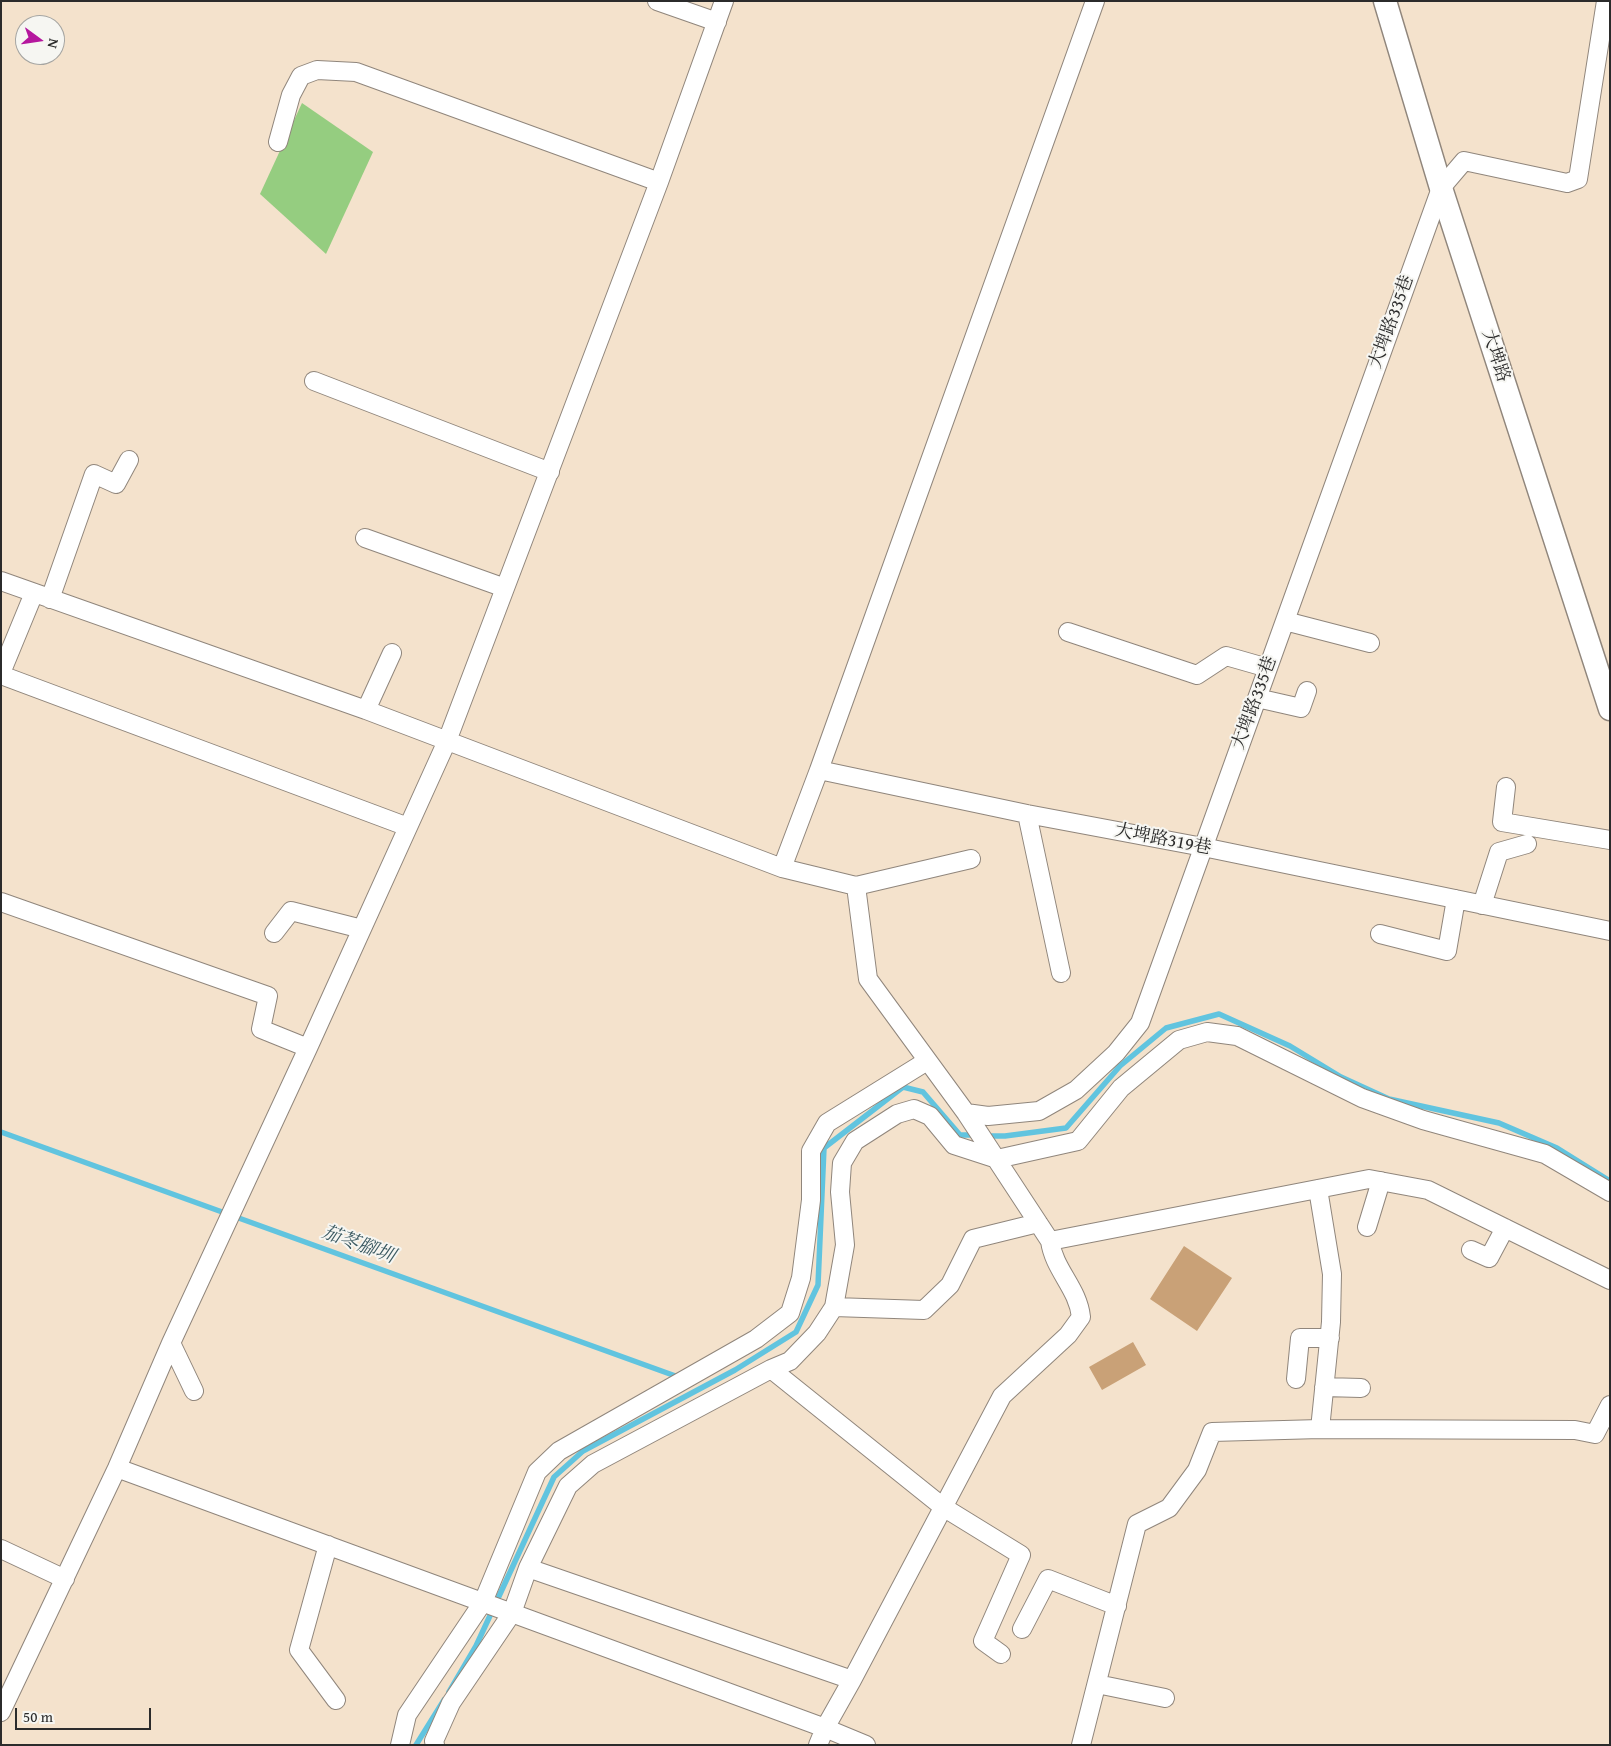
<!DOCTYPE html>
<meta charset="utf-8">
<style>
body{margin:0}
#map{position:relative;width:1611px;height:1746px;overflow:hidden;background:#f4e2cc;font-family:"Gentium Book Plus",serif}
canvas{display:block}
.frame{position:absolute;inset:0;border:2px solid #2b2b2b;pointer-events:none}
.north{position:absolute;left:15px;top:15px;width:50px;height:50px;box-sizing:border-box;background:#f6f6f2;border:1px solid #a5a5a2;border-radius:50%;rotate:104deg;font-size:14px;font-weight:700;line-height:20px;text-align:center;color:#2b2b2b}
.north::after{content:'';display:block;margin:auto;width:18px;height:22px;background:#b5179e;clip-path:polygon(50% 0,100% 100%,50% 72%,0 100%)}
.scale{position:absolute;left:15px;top:1708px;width:136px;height:22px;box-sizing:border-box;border:2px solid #2b2b2b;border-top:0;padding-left:6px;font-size:15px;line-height:18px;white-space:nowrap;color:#2b2b2b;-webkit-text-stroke:4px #f6f6f2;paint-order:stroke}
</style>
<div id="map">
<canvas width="1611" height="1746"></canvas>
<div class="frame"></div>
<div class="north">N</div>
<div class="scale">50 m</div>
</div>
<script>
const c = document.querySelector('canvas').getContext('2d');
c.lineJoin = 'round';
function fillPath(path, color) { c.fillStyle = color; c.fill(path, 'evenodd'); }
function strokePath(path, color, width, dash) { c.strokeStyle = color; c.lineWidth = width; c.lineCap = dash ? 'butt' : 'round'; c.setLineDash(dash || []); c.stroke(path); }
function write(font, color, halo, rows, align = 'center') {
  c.font = font + ' "Gentium Book Plus","Noto Serif TC",serif'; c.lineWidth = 4; c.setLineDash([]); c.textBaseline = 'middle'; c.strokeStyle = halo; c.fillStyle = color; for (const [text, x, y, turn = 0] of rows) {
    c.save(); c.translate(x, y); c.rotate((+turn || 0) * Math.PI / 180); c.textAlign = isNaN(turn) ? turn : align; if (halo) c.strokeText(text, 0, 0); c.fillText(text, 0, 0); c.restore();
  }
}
fillPath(new Path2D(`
 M302,103L373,152L326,254L260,194Z`), '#95cd80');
strokePath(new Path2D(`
 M1,1132L681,1378
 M986,1136H1005L1066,1128L1120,1066L1166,1028L1219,1014L1290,1046L1341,1077L1389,1099L1499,1123L1557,1148L1610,1181
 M449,1692L476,1646L554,1477L583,1451L735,1370L796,1332L818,1285L824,1148L903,1087L923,1092L960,1135H977
 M416,1745L444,1700`), '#61c4df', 5.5);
fillPath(new Path2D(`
 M1184,1246L1232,1278L1197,1331L1150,1299Z
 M1133,1342L1146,1365L1102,1390L1089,1367Z`), '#c9a177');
const minor = new Path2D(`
 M657,1L717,22
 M278,142L291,95L301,76L317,70L356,72L659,182
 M314,381L550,472
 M365,538L505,588
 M1,581L366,710L782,868L856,886L868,979L966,1113L1050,1241L1369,1179L1428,1190L1610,1280
 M50,599L94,474L116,484L129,460
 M1285,621L1370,643
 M1068,632L1197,675L1226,656L1268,668
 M1,673L34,593
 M1,675L408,827
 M1257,698L1301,708L1307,691
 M366,710L392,653
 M819,770L1095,1
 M1506,787L1502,822L1610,840
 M1027,814L1061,973
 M782,868L819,770L1027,814L1203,847L1610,931
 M856,886L971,859
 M1,902L268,996L261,1029L308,1048
 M1482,905L1499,852L1527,844
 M274,933L291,911L362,929
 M1380,934L1447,951L1456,899
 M966,1113L988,1116L1039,1111L1076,1090L1116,1053L1140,1023L1441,188L1464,161L1567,183L1578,179L1606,1
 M1318,1189L1332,1274L1331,1322L1320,1429
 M1367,1227L1381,1181
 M1471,1250L1489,1258L1505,1228
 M834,1307L924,1310L950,1285L973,1239L1038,1223
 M171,1343L194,1391
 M771,1369L943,1507L1021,1555L983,1641L1001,1654
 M1296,1379L1300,1338H1330
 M1324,1387L1361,1388
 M117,1468L825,1728L866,1745
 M328,1545L299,1650L336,1700
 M1,1549L65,1579
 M528,1568L568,1486L593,1464L771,1369L790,1361L817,1333L834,1307L845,1245L840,1192L842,1163L855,1141L897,1114L914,1109L930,1116L954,1145L997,1159L1078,1141L1121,1088L1179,1040L1207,1032L1237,1036L1362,1098L1423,1120L1545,1154L1610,1192
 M1022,1629L1048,1579L1117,1606
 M1097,1684L1165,1698
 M1,1712L117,1468L171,1343L308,1048L447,741L659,182L724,1
 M400,1745L407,1715L483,1602L537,1472L559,1451L756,1339L790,1313L801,1278L811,1200V1151L827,1123L927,1061
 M435,1745L434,1741L451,1703L512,1613L528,1568L852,1680
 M818,1745L825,1728L852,1680L1002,1396L1068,1335L1081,1317C1078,1288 1054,1270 1050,1241
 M1081,1745L1137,1524L1169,1508L1197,1470L1212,1432L1320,1429L1575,1430L1595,1434L1610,1405`);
const major = new Path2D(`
 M1385,1L1441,188L1610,709`);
strokePath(minor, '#90867c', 20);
strokePath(major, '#90867c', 25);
strokePath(minor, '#fff', 18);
strokePath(major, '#fff', 22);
write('18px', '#2b2b2b', '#f6f6f2', [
 ["大埤路335巷",1392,322,-70],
 ["大埤路",1495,356,72],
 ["大埤路335巷",1255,703,-70],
 ["大埤路319巷",1163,840,11]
]);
write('italic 19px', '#3b5961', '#f6f6f2', [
 ["茄苳腳圳",358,1245,20]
]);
</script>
